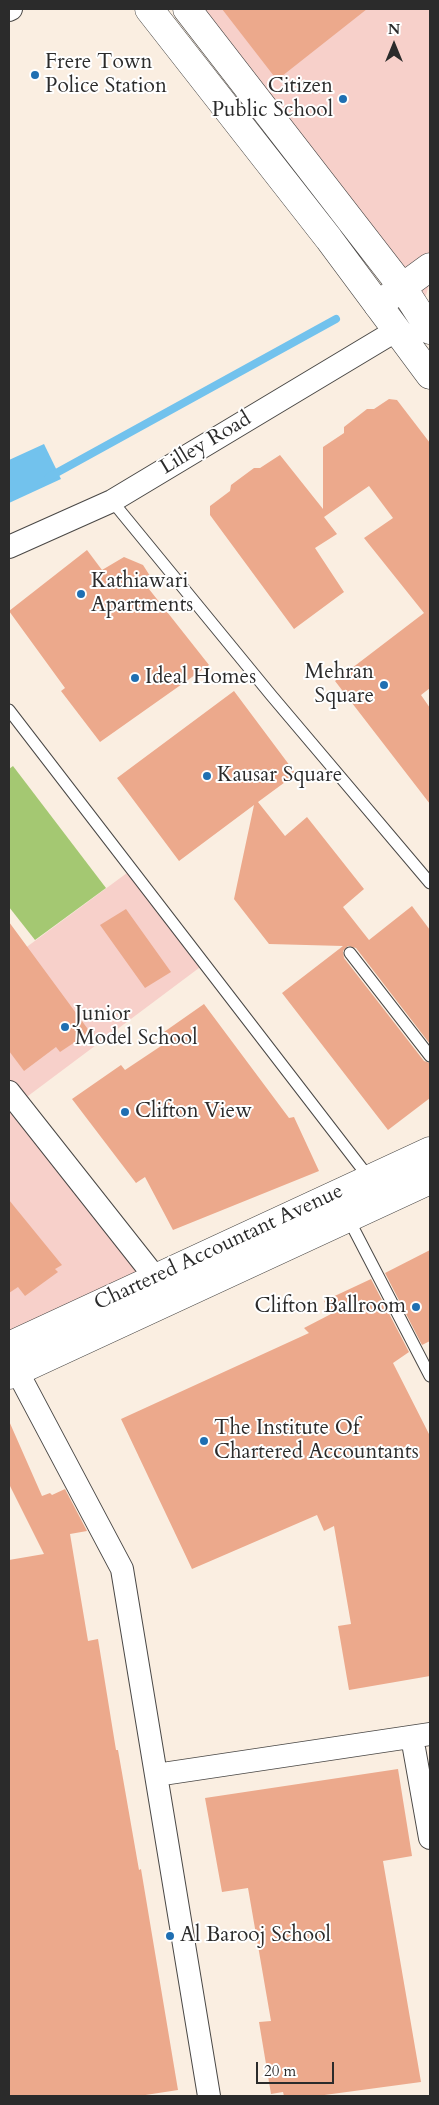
<!DOCTYPE html>
<style>
body{margin:0}
#map{position:relative;width:439px;height:2105px;overflow:hidden;background:#faeee1;font-family:Cardo,serif}
canvas{display:block}
.frame{position:absolute;inset:0;border:10px solid #2b2b2b;pointer-events:none}
.north{position:absolute;left:369px;top:20px;width:50px;height:50px;-webkit-text-stroke:4px #fff;paint-order:stroke;rotate:0deg;font-size:14px;font-weight:700;line-height:20px;text-align:center;color:#2b2b2b}
.north::after{content:'';display:block;margin:auto;width:18px;height:22px;background:#2b2b2b;clip-path:polygon(50% 0,100% 100%,50% 72%,0 100%)}
.scale{position:absolute;left:256px;top:2062px;width:78px;height:22px;box-sizing:border-box;border:2px solid #2b2b2b;border-top:0;padding-left:6px;font-size:15px;line-height:18px;white-space:nowrap;color:#2b2b2b;-webkit-text-stroke:4px #fff;paint-order:stroke}
</style>
<div id="map">
<canvas width="439" height="2105"></canvas>
<div class="frame"></div>
<div class="north">N</div>
<div class="scale">20 m</div>
</div>
<script>
const c = document.querySelector('canvas').getContext('2d');
c.lineJoin = 'round';
function fillPath(path, color) { c.fillStyle = color; c.fill(path, 'evenodd'); }
function strokePath(path, color, width, dash) { c.strokeStyle = color; c.lineWidth = width; c.lineCap = dash ? 'butt' : 'round'; c.setLineDash(dash || []); c.stroke(path); }
function write(font, color, halo, rows, align = 'center') {
  c.font = font + ' Cardo,serif'; c.lineWidth = 4; c.setLineDash([]); c.textBaseline = 'middle'; c.strokeStyle = halo; c.fillStyle = color; for (const [text, x, y, turn = 0] of rows) {
    c.save(); c.translate(x, y); c.rotate((+turn || 0) * Math.PI / 180); c.textAlign = isNaN(turn) ? turn : align; if (halo) c.strokeText(text, 0, 0); c.fillText(text, 0, 0); c.restore();
  }
}
fillPath(new Path2D(`
 M187,9H430V281L423,306Z
 M131,870L203,965L20,1102L9,1088V960Z
 M9,1108L149,1276L9,1344Z`), '#f7d0ca');
fillPath(new Path2D(`
 M13,766L106,888L35,940L9,907V769Z`), '#a4c872');
fillPath(new Path2D(`
 M44,444L61,479L9,503V460Z`), '#72c2ed');
strokePath(new Path2D(`
 M49,477L336,319`), '#72c2ed', 8);
fillPath(new Path2D(`
 M222,9H367L277,80Z
 M389,399L397,400L430,443V688L421,695L430,708V804L335,681L424,613L364,538L393,518L369,486L324,517L337,534L315,548L344,592L294,629L210,515V506L230,491L231,485L254,468H260L280,455L323,509V447L344,433V427L367,409H374Z
 M87,550L102,570L124,557L143,565L152,579L145,584L209,665L100,742L61,691L65,688L9,611Z
 M234,691L296,774L258,802L285,836L307,817L364,889L343,907L369,940L412,906L430,930V1044L356,948L348,946L343,951L344,958L424,1061L430,1063V1098L388,1130L282,993L343,946L269,944L234,899L254,805L179,861L117,778Z
 M126,909L171,972L145,988L100,925Z
 M9,922L90,1032L60,1052L56,1047L24,1071L9,1051Z
 M204,1004L289,1118L294,1117L319,1171L173,1230L145,1177L136,1183L72,1099L121,1065L125,1070L170,1040L164,1032Z
 M9,1200L62,1265L55,1269L58,1272L25,1296L18,1287L9,1293Z
 M430,1250V1341L422,1345L385,1273Z
 M371,1279L409,1352L393,1363L430,1436V1676L349,1690L338,1626L351,1624L334,1526L324,1531L317,1515L192,1569L121,1419L309,1333L304,1328L331,1314L324,1301Z
 M9,1421L42,1496L50,1493L52,1495L65,1489L87,1531L70,1534L88,1641L98,1639L116,1750H118L139,1870L141,1869L178,2090L139,2096H9V1560L44,1554L9,1484Z
 M398,1769L412,1856L383,1861L421,2082L317,2096H284L283,2092L271,2094L259,2022L271,2021L248,1888L222,1892L205,1798Z`), '#eca98c');
const lane = new Path2D(`
 M112,501L271,695L430,883
 M9,710L370,1179
 M350,953L430,1056
 M348,1218L430,1376`);
const street = new Path2D(`
 M9,10L11,9
 M9,547L112,501L397,330
 M9,1092L155,1277
 M17,1371L122,1569L209,2096
 M412,1737L430,1838
 M156,1775L430,1734`);
const secondary = new Path2D(`
 M378,305L430,267
 M9,1346L430,1151
 M9,1375L430,1180`);
const primary = new Path2D(`
 M149,9L329,239L430,375
 M187,9L403,288L430,330`);
strokePath(lane, '#4a4846', 13);
strokePath(street, '#4a4846', 24);
strokePath(secondary, '#4a4846', 29);
strokePath(primary, '#4a4846', 29);
strokePath(lane, '#fff', 11);
strokePath(street, '#fff', 22);
strokePath(secondary, '#fff', 28);
strokePath(primary, '#fff', 28);
for (const [x, y, r, color] of [
 [35,75,5,"#1f6fb2"],
 [343,99,5,"#1f6fb2"],
 [81,594,5,"#1f6fb2"],
 [135,678,5,"#1f6fb2"],
 [384,685,5,"#1f6fb2"],
 [207,776,5,"#1f6fb2"],
 [65,1027,5,"#1f6fb2"],
 [125,1112,5,"#1f6fb2"],
 [416,1307,5,"#1f6fb2"],
 [204,1441,5,"#1f6fb2"],
 [170,1936,5,"#1f6fb2"]
]) { const dot = new Path2D(); dot.arc(x, y, r, 0, 2 * Math.PI); c.fillStyle = color; c.fill(dot); strokePath(dot, '#fff', 2); }
write('21px', '#2b2b2b', '#fff', [
 ["Frere Town",45,63],
 ["Police Station",45,87],
 ["Citizen",333,87,"right"],
 ["Public School",333,111,"right"],
 ["Kathiawari",91,582],
 ["Apartments",91,606],
 ["Mehran",374,673,"right"],
 ["Square",374,697,"right"],
 ["Ideal Homes",145,678],
 ["Kausar Square",217,776],
 ["Junior",75,1015],
 ["Model School",75,1039],
 ["Clifton View",135,1112],
 ["Clifton Ballroom",406,1307,"right"],
 ["The Institute Of",214,1429],
 ["Chartered Accountants",214,1453],
 ["Al Barooj School",180,1936]
], 'left');
write('21px', '#2b2b2b', '#fff', [
 ["Lilley Road",206,444,-31],
 ["Chartered Accountant Avenue",219,1248,-25]
]);
</script>
